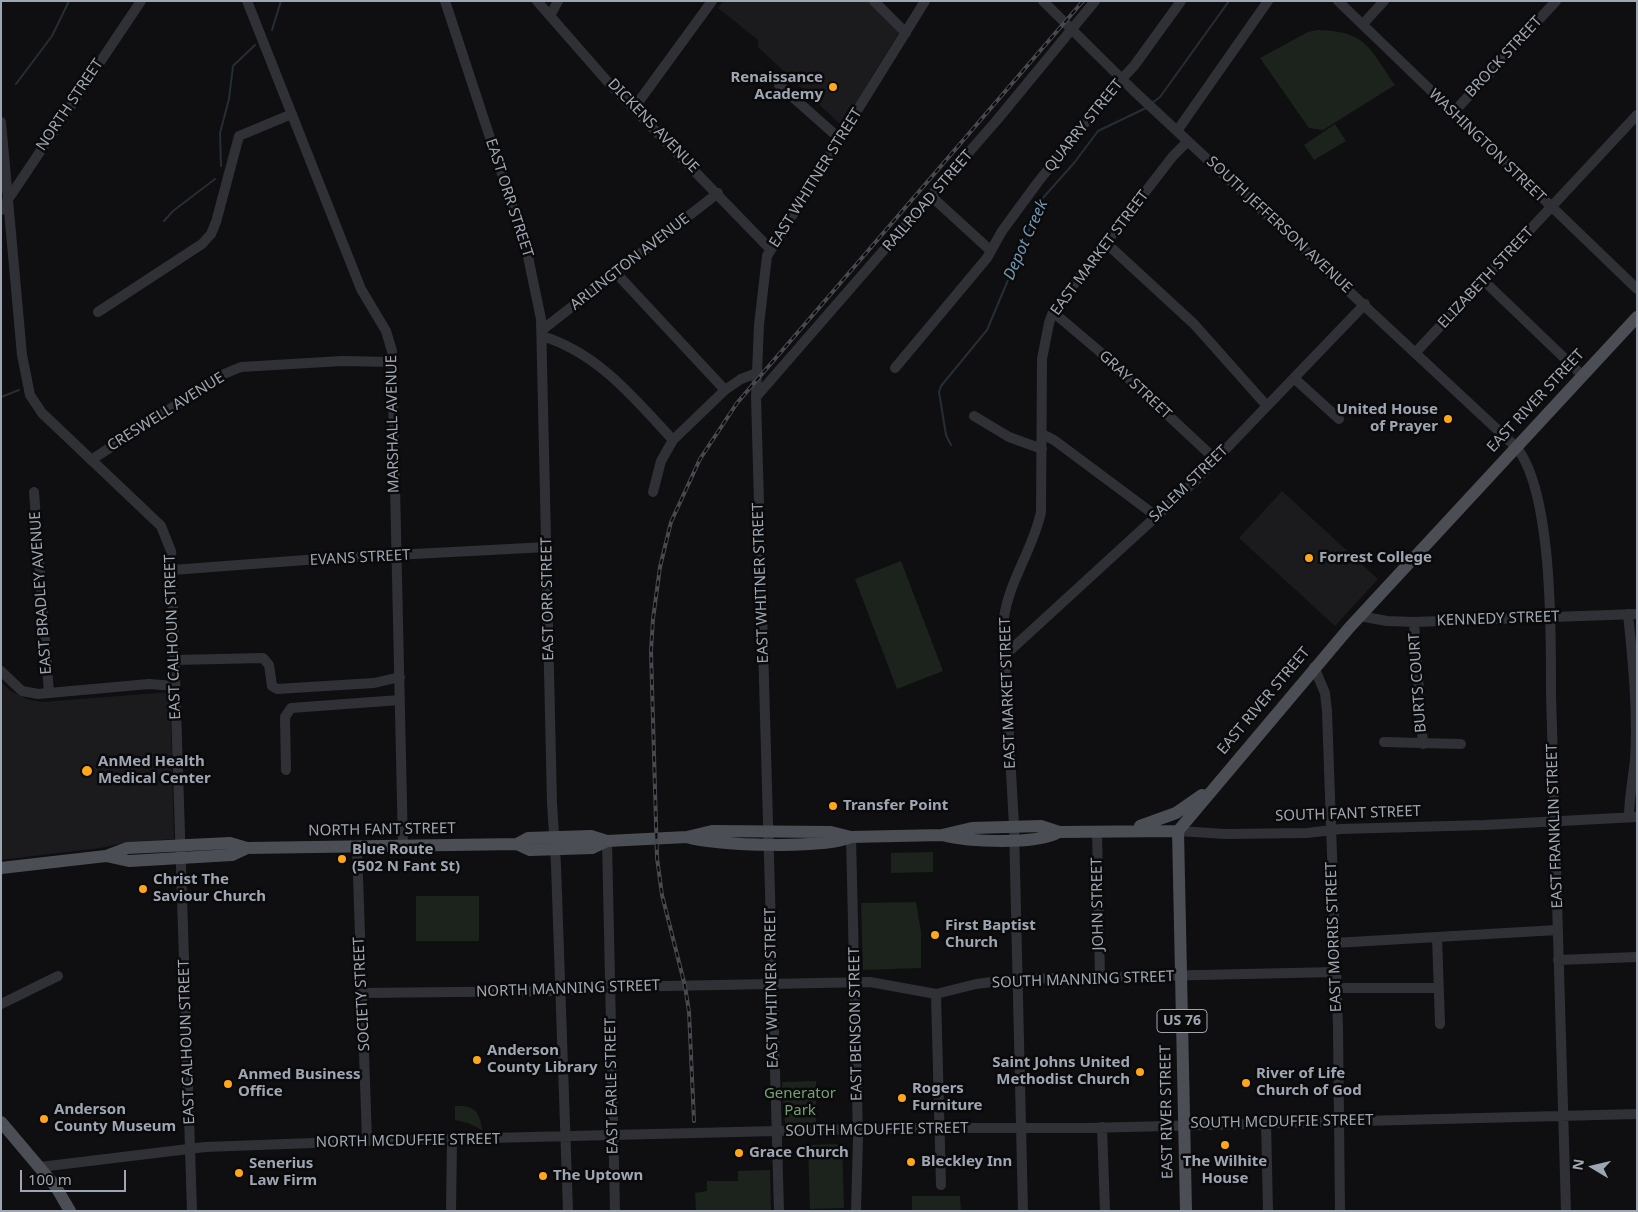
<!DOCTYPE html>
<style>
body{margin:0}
#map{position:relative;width:1638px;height:1212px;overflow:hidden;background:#0f0f11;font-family:"Noto Sans",sans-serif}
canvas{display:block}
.frame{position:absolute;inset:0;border:2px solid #9fa6b3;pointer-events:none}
.north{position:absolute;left:1568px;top:1142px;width:50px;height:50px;-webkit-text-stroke:4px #0a0a0b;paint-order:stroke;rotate:279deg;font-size:14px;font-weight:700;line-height:20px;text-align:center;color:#9fa6b3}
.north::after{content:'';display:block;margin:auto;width:18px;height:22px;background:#9fa6b3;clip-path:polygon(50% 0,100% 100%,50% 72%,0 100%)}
.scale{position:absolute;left:20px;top:1170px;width:106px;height:22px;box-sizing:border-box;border:2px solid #9fa6b3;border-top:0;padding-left:6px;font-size:15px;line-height:18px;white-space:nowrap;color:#9fa6b3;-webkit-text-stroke:4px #0a0a0b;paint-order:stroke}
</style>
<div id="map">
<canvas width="1638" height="1212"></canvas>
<div class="frame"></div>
<div class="north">N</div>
<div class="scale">100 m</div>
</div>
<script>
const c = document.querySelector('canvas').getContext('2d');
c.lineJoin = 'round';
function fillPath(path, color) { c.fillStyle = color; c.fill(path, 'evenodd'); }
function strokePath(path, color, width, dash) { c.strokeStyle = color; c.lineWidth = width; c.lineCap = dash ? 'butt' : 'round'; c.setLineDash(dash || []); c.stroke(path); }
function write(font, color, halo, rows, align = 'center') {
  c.font = font + ' "Noto Sans",sans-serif'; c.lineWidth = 5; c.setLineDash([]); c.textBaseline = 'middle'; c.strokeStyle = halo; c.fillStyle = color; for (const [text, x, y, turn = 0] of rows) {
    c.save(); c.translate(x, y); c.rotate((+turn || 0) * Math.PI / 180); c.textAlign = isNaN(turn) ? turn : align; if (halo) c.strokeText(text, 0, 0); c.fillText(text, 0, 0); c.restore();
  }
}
fillPath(new Path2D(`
 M723,1H868L899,32L842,126L758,47V40L718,8Z
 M1282,491L1378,579L1335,626L1239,538Z
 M1,682L9,690L27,699L42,702L170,692L174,839L129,842L100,848L1,860Z`), '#1b1b1e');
fillPath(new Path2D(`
 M1317,30C1367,31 1369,48 1395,85L1323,130L1309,128L1260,58L1308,32Z
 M1335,124L1346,141L1314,160L1304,145Z
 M901,561L943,671L897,689L855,579Z
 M933,852V872L891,873V853Z
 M416,896H479V941H416Z
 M916,902L921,932V968L863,970L861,903Z
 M816,1081V1123H785L782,1082Z
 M455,1106C474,1105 480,1111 482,1130L468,1123L455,1120Z
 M842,1144L844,1208L810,1209L808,1145Z
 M770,1170L771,1211H696L695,1193L707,1191V1181H738V1171Z
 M912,1196H960L961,1211H912Z`), '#1b231c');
strokePath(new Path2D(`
 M272,30L281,1
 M16,84L52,36L69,1
 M1152,103L1160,97L1229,1
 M221,166L220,133L229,99L233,66L255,45
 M164,221L173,211L215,179
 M1,397L19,390
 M951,445L946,435L939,392L941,386L987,330L1042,199L1074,163L1098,131L1146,108`), '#252e35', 2);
strokePath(new Path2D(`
 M247,1L361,289L386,331L392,351L403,847
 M445,1L526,247L541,319L552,803L556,865L568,1211
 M537,1L607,81L771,250
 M874,1L906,33
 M1043,1L1134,91L1516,447C1553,491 1551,636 1551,694L1566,1211
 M1338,1L1637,289
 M550,16L558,1
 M1363,24L1384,1
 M779,85L840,139
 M634,108L712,1
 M1452,114L1556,1
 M1,122L22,355L30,395L42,413L161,526L171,551L192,1211
 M1177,131L1268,1
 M932,197L991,251
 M1,210L141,1
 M1106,243L1194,324L1267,406
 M616,273L725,390
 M1484,281L1582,375
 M98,312L202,244L211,234L216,222L239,136L292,114
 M1053,312L1099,351L1215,459
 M542,330L718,193
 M542,336C598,353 634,398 673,440
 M1416,352L1637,115
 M895,368L987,258L1002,231L1038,182L1113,88L1134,66L1181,1
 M1295,379L1339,419
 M756,397L997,120L1095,1
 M974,416L1009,437L1042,449
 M1042,434L1054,440L1156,516
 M91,460L224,374L241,367L342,361L392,362
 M34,492L49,693
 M653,492L661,461L673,440L725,390L741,379L757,373
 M172,570L319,559L547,547
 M1628,614C1633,662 1638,711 1635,760C1633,779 1629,798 1629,817
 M1359,616L1387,621L1414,622L1637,614
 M1414,622L1423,744
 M1005,655L1196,480L1365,304
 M175,660L263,658L269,665L272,686L277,689L374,683L400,677
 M1314,667L1325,693L1327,711L1338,1028L1340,1211
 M1,671L22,691L38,694L149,684L175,686
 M1384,742L1461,744
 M286,770L285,717L291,708L400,700
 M1097,831L1100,977
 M1178,831L1226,834L1307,833L1341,829L1485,825L1637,817
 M851,837L858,1138L856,1211
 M607,841L615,1211
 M357,847L367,1141
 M1437,937L1440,1024
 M1334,943L1557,930
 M1558,960L1637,957
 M1336,988H1438
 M362,993L552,991L616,987L870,982L936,994L976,984L1017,979L1336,972
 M936,994L941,1185
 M1,1004L58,976
 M1266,1122L1268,1211
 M1102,1127L1105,1211
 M40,1167L205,1147L367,1141L899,1128H1088L1637,1114
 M451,1211L452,1140
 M779,1211L756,397L759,325L767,256L925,1
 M1023,1211L1014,826L1003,627C1005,586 1033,551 1041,512L1042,359L1049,323L1053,312L1081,275L1173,156L1188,141`), '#303136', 10);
strokePath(new Path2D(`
 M1140,826L1176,813L1202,795
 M942,835C969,842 1036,845 1059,832
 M687,837C715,846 827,849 851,837
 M517,844L530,850L592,848L607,841
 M106,856L129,861L232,855L247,848
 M1,868L106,856L127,848L230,843L247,848L517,844L528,838L591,836L607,841L687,837L712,831L831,832L851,837L942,835L972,828L1041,826L1059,832L1178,831
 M1,1122L56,1187L70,1211
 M1186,1211L1178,831L1349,628L1637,317`), '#4c4e55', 12);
const rail = new Path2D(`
 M694,1121L689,1012L685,986L662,895L657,858L651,651L653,619L660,567L671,522L700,459L737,403L1083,1`);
strokePath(rail, '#47494f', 4);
strokePath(rail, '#0a0a0b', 2, [5.5]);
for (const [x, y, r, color] of [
 [833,87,5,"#ffa719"],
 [1448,419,5,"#ffa719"],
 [1309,558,5,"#ffa719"],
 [87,771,6,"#ffa719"],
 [833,806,5,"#ffa719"],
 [342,859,5,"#ffa719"],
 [143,889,5,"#ffa719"],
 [935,935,5,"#ffa719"],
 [477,1060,5,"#ffa719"],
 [1140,1072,5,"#ffa719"],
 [1246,1083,5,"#ffa719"],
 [228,1084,5,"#ffa719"],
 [902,1098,5,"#ffa719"],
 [44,1119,5,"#ffa719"],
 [1225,1145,5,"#ffa719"],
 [739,1153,5,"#ffa719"],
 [911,1162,5,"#ffa719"],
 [239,1173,5,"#ffa719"],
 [543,1176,5,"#ffa719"]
]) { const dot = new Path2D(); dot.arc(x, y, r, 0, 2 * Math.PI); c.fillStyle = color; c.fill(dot); strokePath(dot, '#0a0a0b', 2); }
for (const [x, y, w] of [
 [1182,1021,50]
]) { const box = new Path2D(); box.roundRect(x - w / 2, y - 11.5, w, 23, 4); c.fillStyle = '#0a0a0b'; c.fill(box); strokePath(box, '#9fa6b3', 1); }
write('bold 14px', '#9fa6b3', null, [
 ["US 76",1182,1021]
]);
write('15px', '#9fa6b3', '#0a0a0b', [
 ["BROCK STREET",1504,57,-47],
 ["NORTH STREET",70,105,-56],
 ["DICKENS AVENUE",653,126,46],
 ["QUARRY STREET",1084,126,-51],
 ["WASHINGTON STREET",1487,146,44],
 ["EAST WHITNER STREET",816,178,-58],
 ["EAST ORR STREET",509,198,72],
 ["RAILROAD STREET",928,201,-49],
 ["SOUTH JEFFERSON AVENUE",1279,225,43],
 ["EAST MARKET STREET",1100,253,-53],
 ["ARLINGTON AVENUE",630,262,-38],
 ["ELIZABETH STREET",1486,278,-47],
 ["GRAY STREET",1135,385,43],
 ["EAST RIVER STREET",1536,401,-47],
 ["CRESWELL AVENUE",166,412,-32],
 ["MARSHALL AVENUE",393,424,-91],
 ["SALEM STREET",1189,484,-44],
 ["EVANS STREET",360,558,-3],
 ["EAST WHITNER STREET",761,583,-92],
 ["EAST BRADLEY AVENUE",41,593,-94],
 ["EAST ORR STREET",548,599,-91],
 ["KENNEDY STREET",1498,619,-2],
 ["EAST CALHOUN STREET",173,637,-92],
 ["BURTS COURT",1418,683,-94],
 ["EAST MARKET STREET",1008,693,-92],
 ["EAST RIVER STREET",1264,701,-50],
 ["SOUTH FANT STREET",1348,814,-2],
 ["EAST FRANKLIN STREET",1555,826,-92],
 ["NORTH FANT STREET",382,830,-1],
 ["JOHN STREET",1098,904,-91],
 ["EAST MORRIS STREET",1334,937,-92],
 ["SOUTH MANNING STREET",1083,980,-2],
 ["EAST WHITNER STREET",772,988,-91],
 ["NORTH MANNING STREET",568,989,-2],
 ["SOCIETY STREET",362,994,-93],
 ["EAST BENSON STREET",856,1024,-91],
 ["EAST CALHOUN STREET",187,1042,-92],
 ["EAST EARLE STREET",612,1086,-91],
 ["EAST RIVER STREET",1167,1112,-91],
 ["SOUTH MCDUFFIE STREET",1282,1122,-1],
 ["SOUTH MCDUFFIE STREET",877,1130,-1],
 ["NORTH MCDUFFIE STREET",408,1141,-1]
]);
write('bold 15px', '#9fa6b3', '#0a0a0b', [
 ["Renaissance",823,78,"right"],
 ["Academy",823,95,"right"],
 ["United House",1438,410,"right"],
 ["of Prayer",1438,427,"right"],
 ["Forrest College",1319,558],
 ["AnMed Health",98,762],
 ["Medical Center",98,779],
 ["Transfer Point",843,806],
 ["Blue Route",352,850],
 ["(502 N Fant St)",352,867],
 ["Christ The",153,880],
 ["Saviour Church",153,897],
 ["First Baptist",945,926],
 ["Church",945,943],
 ["Anderson",487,1051],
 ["County Library",487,1068],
 ["Saint Johns United",1130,1063,"right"],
 ["Methodist Church",1130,1080,"right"],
 ["River of Life",1256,1074],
 ["Church of God",1256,1091],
 ["Anmed Business",238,1075],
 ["Office",238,1092],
 ["Rogers",912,1089],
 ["Furniture",912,1106],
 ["Anderson",54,1110],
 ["County Museum",54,1127],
 ["Grace Church",749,1153],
 ["Bleckley Inn",921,1162],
 ["The Wilhite",1225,1162,"center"],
 ["House",1225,1179,"center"],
 ["Senerius",249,1164],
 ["Law Firm",249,1181],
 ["The Uptown",553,1176]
], 'left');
write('15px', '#74a074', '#0a0a0b', [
 ["Generator",800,1094],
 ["Park",800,1111]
]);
write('italic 16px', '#7297b2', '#0a0a0b', [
 ["Depot Creek",1026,240,-66]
]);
</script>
